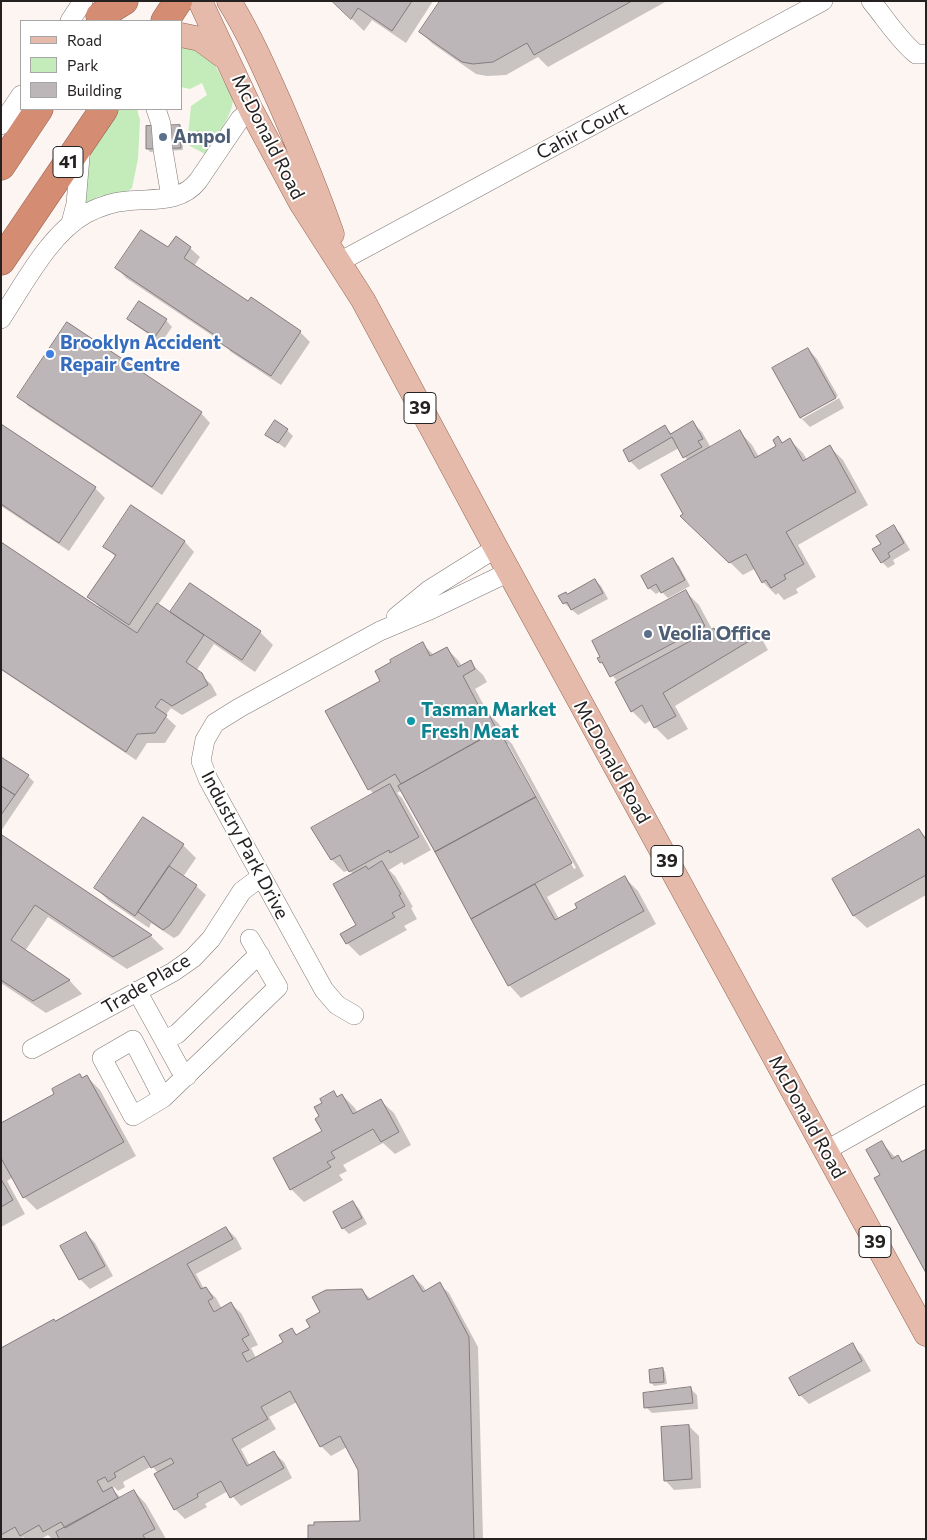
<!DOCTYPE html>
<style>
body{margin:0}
#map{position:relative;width:927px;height:1540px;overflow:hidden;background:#fcf5f2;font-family:Commissioner,sans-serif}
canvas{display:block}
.frame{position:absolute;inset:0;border:2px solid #242120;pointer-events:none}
.legend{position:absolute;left:20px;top:20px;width:162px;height:90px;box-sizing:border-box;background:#fff;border:1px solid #a7a6a6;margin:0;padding:6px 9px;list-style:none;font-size:15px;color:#242120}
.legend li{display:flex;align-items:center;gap:10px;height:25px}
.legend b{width:25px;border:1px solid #a7a6a6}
</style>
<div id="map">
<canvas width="927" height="1540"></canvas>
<div class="frame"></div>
<ul class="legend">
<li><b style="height:6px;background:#e5baaa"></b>Road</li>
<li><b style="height:14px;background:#c4ecba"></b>Park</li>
<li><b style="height:14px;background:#bdb6b8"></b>Building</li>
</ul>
</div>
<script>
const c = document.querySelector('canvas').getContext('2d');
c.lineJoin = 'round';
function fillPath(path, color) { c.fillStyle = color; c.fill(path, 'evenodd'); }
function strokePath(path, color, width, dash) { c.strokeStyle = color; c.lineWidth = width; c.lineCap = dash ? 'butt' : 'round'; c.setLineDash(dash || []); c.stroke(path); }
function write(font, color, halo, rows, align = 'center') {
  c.font = font + ' Commissioner,sans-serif'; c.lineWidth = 4; c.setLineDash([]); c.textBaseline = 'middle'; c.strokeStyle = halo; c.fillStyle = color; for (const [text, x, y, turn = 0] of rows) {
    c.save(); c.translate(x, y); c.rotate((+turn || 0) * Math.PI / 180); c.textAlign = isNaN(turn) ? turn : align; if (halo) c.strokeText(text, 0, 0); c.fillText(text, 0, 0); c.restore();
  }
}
fillPath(new Path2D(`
 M181,43L209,54L233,99C233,115 214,140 205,154L190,146L188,136L191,106L207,95L202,83L190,89L181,87Z
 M119,109H137L140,120L138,159L132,188L128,191L100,196L81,205L90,150Z`), '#c4ecba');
fillPath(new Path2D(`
 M333,1H433L406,43L372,20L364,31Z
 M441,1H667L548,67L538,57L506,75L487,76L476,74L433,44L420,32Z
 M180,126L182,129L183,150L150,152L148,149Z
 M198,130L206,137L204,139L195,134Z
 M190,248L200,257L194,266L248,303L251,299L300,332L310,342L281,385L231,352L222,342L126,278L117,268L169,249Z
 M139,302L166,320L172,327L161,343L135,325L128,318Z
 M808,349L817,359L838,396L802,416V419L839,398L844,408L810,427L801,418Z
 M19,396L201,413L210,423L162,495L28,406Z
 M693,423L702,432L711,448L740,432L752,445L759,457L778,447V438L784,444L790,440L803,453L807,460L830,447L843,460L868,505L798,545L816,577L796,589L798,593L784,600L778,593L776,595L763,582L756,568L743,575L682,516L685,515L688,461L679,448L639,470L630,461L665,427L672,434Z
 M1,426L95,488L105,498L69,551L1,506Z
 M287,430L293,436L285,448L267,435Z
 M132,507L185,542L194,552L158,605L175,616L260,632L273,645L255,672L214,644L196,671L211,684L217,695L182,715L171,708L165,716L176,726L165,743H147L136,760L1,670V544L102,611V610L89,596L116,557L105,547Z
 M894,527L900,533L910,550L893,560L895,564L888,568L882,562L883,544Z
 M673,560L679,566L690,586L668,598L661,591L656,594L649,588Z
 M595,580L601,586L608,599L578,615L564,603L567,595Z
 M686,592L699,605L713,631L725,641L750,628L763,641L768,650L675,706L688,729L668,740L655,727L651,720L645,724L632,711L618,682L601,662Z
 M422,644L434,655L446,648L459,661L462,667L470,662L483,675L487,682L475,689L488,713L499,724L508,740L512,744L584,876L547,897L559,919L625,878L638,891L656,924L521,998L509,985L402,790L397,793L402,798L431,850L404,865L402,862L389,870L395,876L413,907L411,908L417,919L404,926L407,930L360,956L347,943L358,926L353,874L349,870L344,872L332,860L374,794L369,789L381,681ZM506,744H508L576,868L574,869Z
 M1,758L28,776L34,782L1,831Z
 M919,831L926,837V895L867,928L854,916L833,880Z
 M2,836L151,936L164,949L127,969L48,917L25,951L70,981L82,994L46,1013L1,983Z
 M183,845L196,858L183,877L196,886L206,895L179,935L174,938L151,923L149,928L109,901L96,888Z
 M80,1075L83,1079L87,1077L100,1090L136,1156L37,1210L24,1197L13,1177L7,1181L25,1214L1,1227V1124L56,1094Z
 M334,1093L338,1097L342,1095L355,1108L358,1114L381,1101L394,1113L411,1145L395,1154L383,1143L343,1165L347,1171L339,1175L343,1180L304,1202L291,1189L324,1132L321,1117L324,1103Z
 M882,1143L896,1158L898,1157L904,1163L881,1175Z
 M353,1202L359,1209L367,1224L349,1234L343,1228Z
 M226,1228L236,1238L242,1249L196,1274L204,1289L206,1288L216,1298L222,1309L231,1304L241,1313L258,1345L251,1348L256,1358L284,1342L291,1329L297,1335L311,1327L361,1290L371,1299L413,1276L423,1286L426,1291L439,1284L449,1293L478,1347L483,1539H309L361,1522L360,1469L347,1447L331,1456L321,1446L297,1402L269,1417L276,1429L241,1449L250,1466L274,1453L284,1462L292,1478L241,1506L228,1491L205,1504L207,1507L185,1519L175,1509L156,1475L158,1473L152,1466L123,1482L125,1487L118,1491L114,1487L111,1488L121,1498L134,1491L146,1504L166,1539H61L60,1537L52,1539L48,1535L41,1539H25L23,1537L20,1539H1V1349L56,1322Z
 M86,1233L95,1243L113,1276L90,1289L80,1279Z
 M852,1345L862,1355L871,1371L809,1404L800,1395Z
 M663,1369L665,1372L667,1384L654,1386L652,1383Z
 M691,1389L697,1395L698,1409L652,1413L646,1407Z
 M689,1426L699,1436L701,1488L674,1490L665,1480Z`), '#0003');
const building = new Path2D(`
 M332,1H412L392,31L358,8L351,19Z
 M440,1H632L534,55L527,43L493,62L473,64L462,62L419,32Z
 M180,125L181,148L146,149V126Z
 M141,230L168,247L176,236L191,247L184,258L248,301L251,297L301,331L271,376L220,343L222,340L115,268Z
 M139,301L167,319L155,337L127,319Z
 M67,322L202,412L152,487L17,397Z
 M808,348L836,398L800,418L772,368Z
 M275,420L288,429L278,443L265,435Z
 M693,421L703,439L698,441L702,447L683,458L672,437L629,462L623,450L665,425L670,434Z
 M1,424L96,487L59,543L1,504Z
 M740,430L755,458L776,446L773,440L778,436L782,443L790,438L803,461L830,445L856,492L786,532L804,564L784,575L786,579L771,588L766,580L762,583L746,554L729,563L680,516L683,514L661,475Z
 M131,505L185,541L129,625L87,597L116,555L103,547Z
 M894,525L904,543L888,553L890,557L881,563L872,549L881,544L876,536Z
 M1,542L137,633L157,603L204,635L186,662L202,673L208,685L172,706L161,699L155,707L167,715L155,733L137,734L126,752L1,669Z
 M673,558L685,580L661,593L656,584L648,589L641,576Z
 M595,579L603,593L571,610L567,602L563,604L558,596L566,592L567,594Z
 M190,583L261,631L242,660L170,612Z
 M686,590L705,626L610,677L602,662L600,663L597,658L600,657L592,641Z
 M750,626L756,637L663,693L676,716L654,728L642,705L631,712L615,682L714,628L721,642Z
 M423,642L430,656L447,647L458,667L471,660L475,669L463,676L482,712L486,709L497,730L401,784L395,774L368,790L325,711L380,681L375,671L391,662L390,660Z
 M499,730L536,797L435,852L398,786Z
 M1,757L29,775L15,795L1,786Z
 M390,784L419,837L390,853L389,850L349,872L340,855L331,860L311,828Z
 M1,786L15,795L1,815Z
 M536,797L572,863L471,919L435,852Z
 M143,817L184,844L135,916L94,888Z
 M919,829L926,840V875L853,916L832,879Z
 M2,835L152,935L113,957L35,905L11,940L70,980L33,1001L1,980Z
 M382,861L401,894L399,895L405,906L392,913L395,917L346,944L340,934L356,925L333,884L366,866L368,869Z
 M169,866L197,885L170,925L163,930L138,912Z
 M625,876L644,911L508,986L471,919L535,884L555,920L577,908L575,904Z
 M80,1074L82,1078L87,1075L124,1142L23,1198L1,1158V1123L54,1094L52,1089Z
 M334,1091L337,1097L342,1094L353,1114L381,1099L399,1132L381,1142L373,1129L331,1152L335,1158L327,1162L331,1167L290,1190L273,1158L322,1131L315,1119L319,1116L314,1107L322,1103L320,1099Z
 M882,1141L892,1159L898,1155L902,1162L926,1149V1273L874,1178L880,1175L866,1150Z
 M1,1179L13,1200L1,1207Z
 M353,1201L362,1218L342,1229L333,1212Z
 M226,1227L233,1239L187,1264L201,1289L206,1287L213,1298L208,1301L214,1312L231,1302L249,1335L242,1339L249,1350L242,1353L247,1362L283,1342L279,1335L292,1328L296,1335L310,1327L306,1320L320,1312L312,1297L326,1290L362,1289L368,1300L413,1275L423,1292L440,1282L469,1337L474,1539H308V1525H314V1522L360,1521L358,1470L340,1436L320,1447L290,1391L261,1407L268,1419L232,1439L247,1466L274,1451L284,1468L230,1498L221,1481L197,1494L198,1497L174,1510L154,1474L174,1463L171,1458L151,1468L144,1456L114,1473L116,1477L108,1482L105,1477L97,1481L103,1492L112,1487L118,1498L65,1528L61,1522L43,1532L39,1525L20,1536L15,1527L1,1535V1348L54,1319L55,1321Z
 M86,1232L105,1266L79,1280L60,1246Z
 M853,1343L862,1361L799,1396L789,1378Z
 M663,1368L664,1382L650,1383L649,1370Z
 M691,1387L693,1403L644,1408L643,1393Z
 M689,1425L692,1479L664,1481L661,1427Z
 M134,1490L155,1529L143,1535L145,1539H59L56,1532Z`);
fillPath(building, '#bdb6b8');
strokePath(building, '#837c7e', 1);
const minor = new Path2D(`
 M871,1C886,19 898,39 916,54H926
 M70,21L83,1
 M156,109L161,124L163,150L171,197
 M1,125L21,95
 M71,223L76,204L81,145
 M341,261L823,1
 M1,319C24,284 50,233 87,213C99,207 112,202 127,201C151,198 180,204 198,181L240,119L251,110
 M396,617L429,590L496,548
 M137,991L180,1069L187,1076
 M354,1015L337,1005L324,990L208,779L201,761L205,740L215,723L239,708L380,631L432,609L509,572
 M164,1040L177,1034L252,961L260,955
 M32,1049L173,972L193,958L211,939L242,891L261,877
 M163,1098L133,1040L102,1058L133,1116L163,1098L278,987L250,939
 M825,1151L926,1094`);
const major = new Path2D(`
 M200,1L251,110L301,203L363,300L496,548L926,1334
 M229,1C250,35 266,72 282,108C300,150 317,191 332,234
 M181,35L200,39L223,56`);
const highway = new Path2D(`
 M100,16L124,1
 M165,21L178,1
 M1,166L39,109
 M1,261L104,109`);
strokePath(minor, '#7f7976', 20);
strokePath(major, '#966755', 25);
strokePath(highway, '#966755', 29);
strokePath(minor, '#fff', 19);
strokePath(major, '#e5baaa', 24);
strokePath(highway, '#d48c72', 28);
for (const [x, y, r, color] of [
 [163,137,5,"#5c6f8a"],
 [50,354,5,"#3f7fe0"],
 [648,634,5,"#5c6f8a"],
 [411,721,5,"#0f9aa8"]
]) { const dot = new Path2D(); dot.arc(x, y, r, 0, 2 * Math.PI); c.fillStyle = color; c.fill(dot); strokePath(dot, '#fff', 2); }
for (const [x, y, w] of [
 [68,162,30],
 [420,408,32],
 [667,861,32],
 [875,1242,32]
]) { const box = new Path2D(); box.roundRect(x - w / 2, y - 15.5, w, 31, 4); c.fillStyle = '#fff'; c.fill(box); strokePath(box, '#242120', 1); }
write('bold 18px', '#242120', null, [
 ["41",68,162],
 ["39",420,408],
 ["39",667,861],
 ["39",875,1242]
]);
write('19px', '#242120', '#fff', [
 ["Cahir Court",582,131,-28],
 ["McDonald Road",268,137,63],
 ["McDonald Road",612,762,61],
 ["Industry Park Drive",245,845,62],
 ["Trade Place",146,984,-31],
 ["McDonald Road",807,1117,61]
]);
write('bold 19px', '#4e5e75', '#fff', [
 ["Ampol",173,137],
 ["Veolia Office",658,634]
], 'left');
write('bold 19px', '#366cbe', '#fff', [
 ["Brooklyn Accident",60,343],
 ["Repair Centre",60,365]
], 'left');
write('bold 19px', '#0d838f', '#fff', [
 ["Tasman Market",421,710],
 ["Fresh Meat",421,732]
], 'left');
</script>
